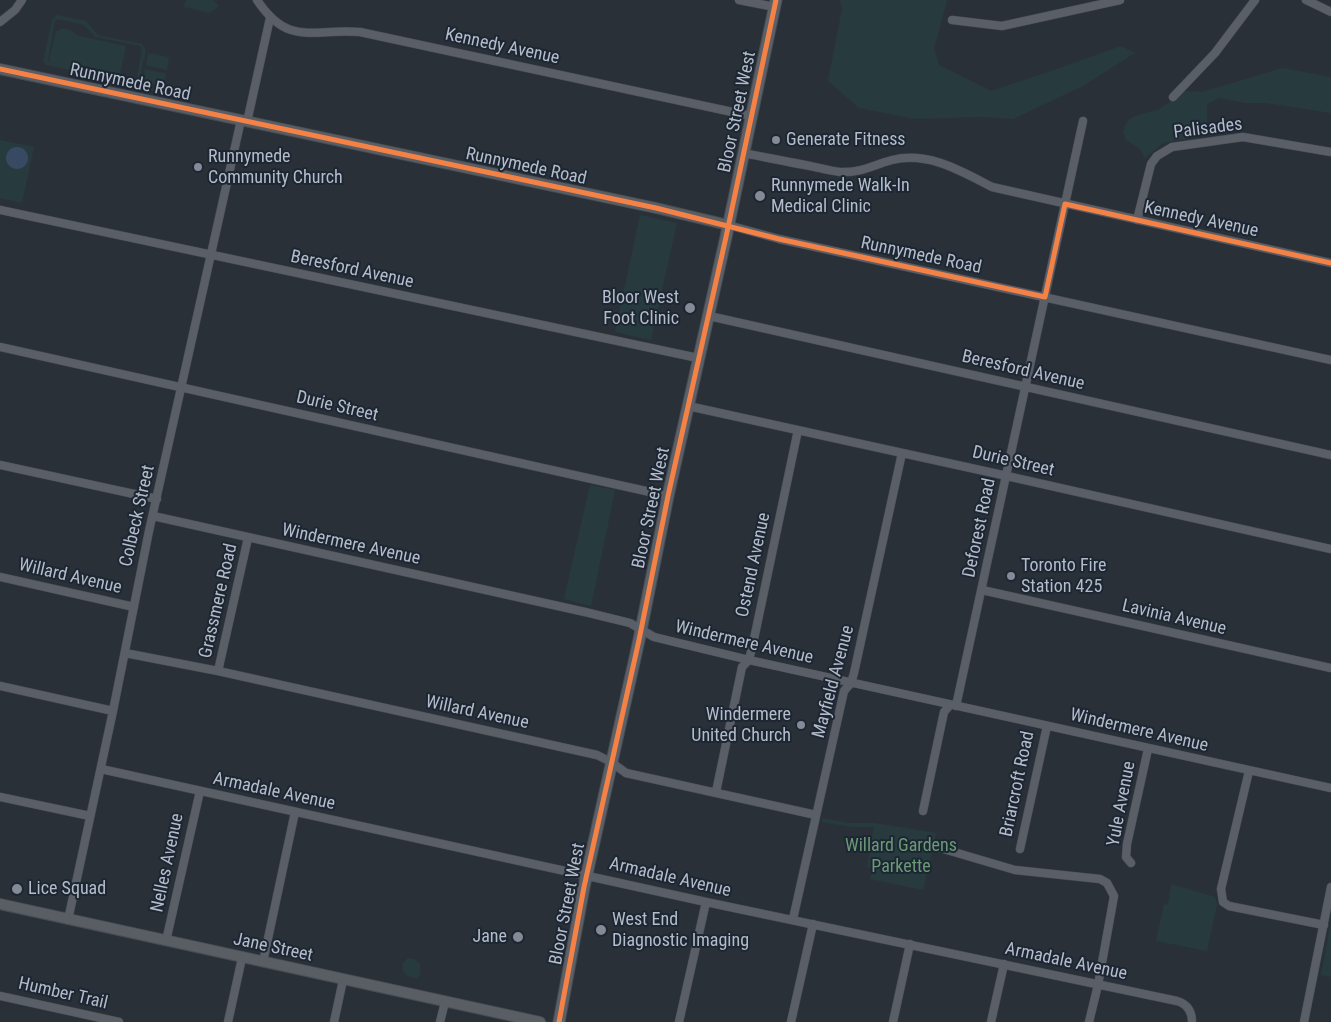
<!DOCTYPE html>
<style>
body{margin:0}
canvas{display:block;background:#2a3038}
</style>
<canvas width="1331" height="1022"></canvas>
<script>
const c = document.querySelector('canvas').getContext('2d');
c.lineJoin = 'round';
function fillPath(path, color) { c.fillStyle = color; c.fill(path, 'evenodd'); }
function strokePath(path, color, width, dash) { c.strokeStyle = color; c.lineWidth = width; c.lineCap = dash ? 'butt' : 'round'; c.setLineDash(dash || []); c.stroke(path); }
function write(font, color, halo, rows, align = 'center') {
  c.font = font + ' "Roboto Condensed",sans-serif'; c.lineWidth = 4; c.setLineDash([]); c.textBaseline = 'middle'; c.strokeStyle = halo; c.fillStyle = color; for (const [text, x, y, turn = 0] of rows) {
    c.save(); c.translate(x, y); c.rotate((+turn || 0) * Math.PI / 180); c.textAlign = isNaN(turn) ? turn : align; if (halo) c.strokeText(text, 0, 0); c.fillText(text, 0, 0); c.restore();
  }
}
fillPath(new Path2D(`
 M186,0H213L219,6L210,13L184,7Z
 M840,0H947L934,49L939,65L991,91L1060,68L1121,46L1135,53L1083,86L1013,119L983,117L915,119L859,108L828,81L842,9Z
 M57,15L86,21L98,35L142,44L146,50L139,81L134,83L46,65L43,62L52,20ZM58,19L84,25L96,37L140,46L142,50L137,77L134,79L67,66L83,68L85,66L120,74L126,46L79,36L70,30L61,28L59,31H56L49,60L51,63L49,62L48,60L55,21Z
 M148,53L169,57L167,70L146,65Z
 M1282,68L1331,77V113L1266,103H1245L1220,98L1207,104V135L1163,143L1145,158L1140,149L1126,140L1123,131L1128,120L1138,115L1158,110L1185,91L1202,92Z
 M145,69L166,74L163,86L142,82Z
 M0,140L34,147L22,203L0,198Z
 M640,215L677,223L651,340L615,332Z
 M590,485L615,490L591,606L564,599Z
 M822,818L849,823H875L936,833L923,890L870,879L873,868L867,867L874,827H852L822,822Z
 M1171,884L1215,897L1217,904L1207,951L1156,941L1164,904L1168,905Z
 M1331,922V977L1321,975Z
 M408,958L414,959L420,964V975L417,979L406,975L402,969L403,963Z`), '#273a3e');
fillPath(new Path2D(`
 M6 158a11 11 0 1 1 22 0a11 11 0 1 1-22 0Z`), '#384963');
const street = new Path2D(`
 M257,0C289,48 313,28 360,32L751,116
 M739,0L775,7
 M1306,0L1331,12
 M952,20L1002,26L1120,0
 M0,22L15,10L22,0
 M1173,97L1215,53L1255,0
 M247,122L270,18
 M743,153C765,157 788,162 810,166C820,168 830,171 840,172C861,173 873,165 892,160C928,151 961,171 992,187L1331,263
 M0,210L698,358
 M1137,220L1151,164L1157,156L1172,147L1243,137L1331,152
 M728,225L779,239L1331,360
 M709,316L1331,455
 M0,347L668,496
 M688,406L998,474L1331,549
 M0,465L157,499
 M153,516L585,612L630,623L654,637L749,660L1331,788
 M0,577L134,607
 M982,590L1331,668
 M125,653L218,671L597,755L611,762L626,773L816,815
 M218,671L248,538
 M0,686L113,711
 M956,706L1083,121
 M101,769L706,902L1177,1001C1187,1004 1192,1011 1192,1022
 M1249,771L1221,889L1223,902L1229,906L1324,925
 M716,792L742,667L749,660L754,639L798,430
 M0,797L90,816
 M923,811L944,712L950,705
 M914,845H930L1015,870L1100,879L1107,883L1114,896L1098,985L1089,1022
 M1020,849L1047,726
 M1131,863L1126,857L1127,844L1148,749
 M793,919L844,691L851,683L854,673L902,453
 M68,920L113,711L149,531L241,120
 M166,941L200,791
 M263,962L295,812
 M0,996L119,1022
 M228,1022L242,958
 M334,1022L343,980
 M440,1022L445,1002
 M679,1022L706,902
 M791,1022L813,924
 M893,1022L910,944
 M991,1022L1004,964
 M1304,1022L1331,887`);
const secondary = new Path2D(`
 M0,69L656,208L728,225
 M0,904L540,1022`);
const primary = new Path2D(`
 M559,1022L584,887L639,640L668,496L726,237L776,0`);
strokePath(street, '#484c53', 9);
strokePath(secondary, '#484c53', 12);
strokePath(primary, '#484c55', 13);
strokePath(street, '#5a5e66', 8);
strokePath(secondary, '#595d64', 10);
strokePath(primary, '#5c6168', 11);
strokePath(new Path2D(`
 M0,69L656,208L779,239L1045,297L1065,204L1331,263
 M559,1022L584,887L639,640L668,496L726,237L776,0`), '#f48246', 5);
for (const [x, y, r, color] of [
 [776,140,5,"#848b96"],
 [198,167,5,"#848b96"],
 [760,196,6,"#848b96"],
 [690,308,6,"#848b96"],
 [1011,576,5,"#848b96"],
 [801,725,5,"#848b96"],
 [17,889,6,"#848b96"],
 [601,930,6,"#848b96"],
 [518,937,6,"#848b96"]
]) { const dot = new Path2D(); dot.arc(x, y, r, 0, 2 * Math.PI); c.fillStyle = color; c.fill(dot); strokePath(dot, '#1d2633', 2); }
write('18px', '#b4bcc9', '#1d2633', [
 ["Kennedy Avenue",502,47,12],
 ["Runnymede Road",130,83,12],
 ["Bloor Street West",738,112,-78],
 ["Palisades",1208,129,-7],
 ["Runnymede Road",526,167,12],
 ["Kennedy Avenue",1201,220,12],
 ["Runnymede Road",921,256,12],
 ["Beresford Avenue",352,270,12],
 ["Beresford Avenue",1023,371,13],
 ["Durie Street",337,407,13],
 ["Durie Street",1013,462,13],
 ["Bloor Street West",652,508,-78],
 ["Colbeck Street",138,516,-77],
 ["Deforest Road",980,528,-78],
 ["Windermere Avenue",351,545,12],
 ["Ostend Avenue",754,565,-78],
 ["Willard Avenue",70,577,13],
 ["Grassmere Road",219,601,-77],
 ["Lavinia Avenue",1174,618,13],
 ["Windermere Avenue",744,643,13],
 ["Mayfield Avenue",834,682,-75],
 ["Willard Avenue",477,713,12],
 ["Windermere Avenue",1139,731,13],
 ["Briarcroft Road",1018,784,-78],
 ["Armadale Avenue",274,792,12],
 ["Yule Avenue",1122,804,-79],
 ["Nelles Avenue",168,863,-78],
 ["Armadale Avenue",670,878,13],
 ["Bloor Street West",568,904,-79],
 ["Jane Street",273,948,12],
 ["Armadale Avenue",1066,962,12],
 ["Humber Trail",63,994,13]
]);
write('18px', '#b4bcc9', '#1d2633', [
 ["Generate Fitness",786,140],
 ["Runnymede",208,157],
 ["Community Church",208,178],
 ["Runnymede Walk-In",771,186],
 ["Medical Clinic",771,207],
 ["Bloor West",679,298,"right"],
 ["Foot Clinic",679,319,"right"],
 ["Toronto Fire",1021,566],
 ["Station 425",1021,587],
 ["Windermere",791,715,"right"],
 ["United Church",791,736,"right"],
 ["Lice Squad",28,889],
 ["West End",612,920],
 ["Diagnostic Imaging",612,941],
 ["Jane",507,937,"right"]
], 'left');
write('18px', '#6b9a76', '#1d2633', [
 ["Willard Gardens",901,846],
 ["Parkette",901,867]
]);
</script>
